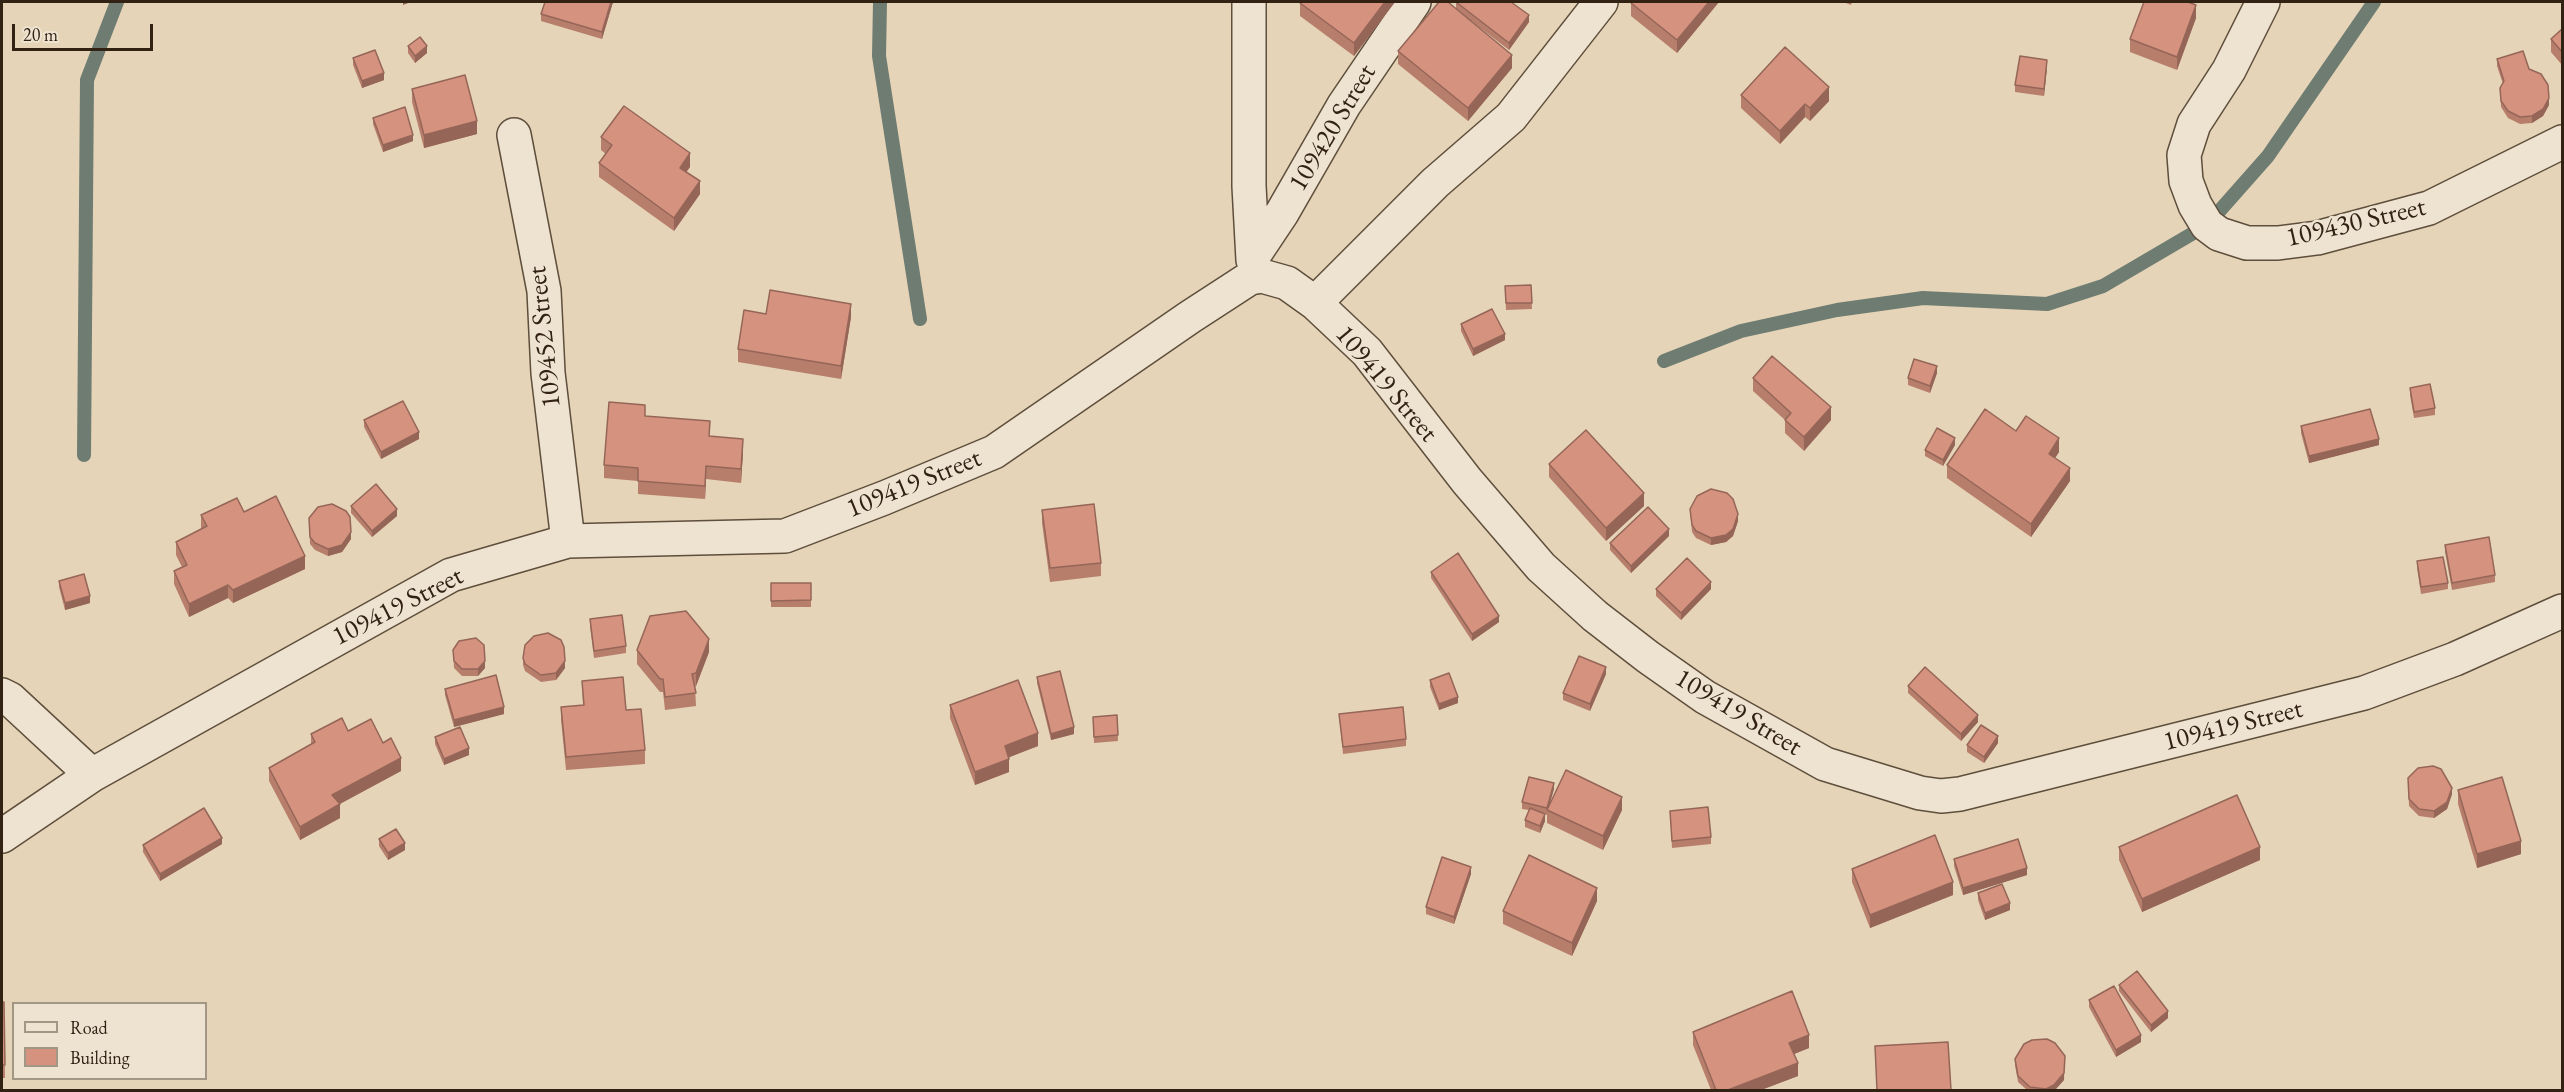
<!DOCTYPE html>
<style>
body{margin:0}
#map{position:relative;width:2564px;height:1092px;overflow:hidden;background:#e5d4b7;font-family:"EB Garamond",serif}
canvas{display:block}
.frame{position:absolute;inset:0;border:3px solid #312213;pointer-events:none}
.legend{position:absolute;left:12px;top:1002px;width:195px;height:78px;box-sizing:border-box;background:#eee3d0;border:2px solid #a29684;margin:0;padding:8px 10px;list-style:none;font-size:18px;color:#312213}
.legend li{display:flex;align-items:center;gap:12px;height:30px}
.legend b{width:30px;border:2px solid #a29684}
.scale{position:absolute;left:12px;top:24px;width:141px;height:27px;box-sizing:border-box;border:3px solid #312213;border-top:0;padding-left:8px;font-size:18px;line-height:21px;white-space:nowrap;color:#312213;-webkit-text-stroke:4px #eee3d0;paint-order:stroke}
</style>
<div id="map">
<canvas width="2564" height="1092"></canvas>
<div class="frame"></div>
<ul class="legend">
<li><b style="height:8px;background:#eee3d0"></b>Road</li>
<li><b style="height:16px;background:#d5927e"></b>Building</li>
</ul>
<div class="scale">20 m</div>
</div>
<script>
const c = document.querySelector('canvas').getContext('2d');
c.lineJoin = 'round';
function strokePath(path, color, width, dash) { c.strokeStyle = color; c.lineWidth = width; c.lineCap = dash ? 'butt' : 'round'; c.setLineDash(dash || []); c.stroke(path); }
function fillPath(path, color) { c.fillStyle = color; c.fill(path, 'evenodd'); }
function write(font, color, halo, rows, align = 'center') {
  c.font = font + ' "EB Garamond",serif'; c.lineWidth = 5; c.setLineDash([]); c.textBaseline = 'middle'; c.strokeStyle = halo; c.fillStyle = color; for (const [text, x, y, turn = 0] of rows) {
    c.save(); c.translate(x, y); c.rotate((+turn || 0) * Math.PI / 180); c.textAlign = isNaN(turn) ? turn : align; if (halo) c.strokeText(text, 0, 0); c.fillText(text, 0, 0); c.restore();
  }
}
strokePath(new Path2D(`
 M880,2L879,56L920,319
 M1664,361L1741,331L1837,310L1923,298L2047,304L2103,286L2207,225L2268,156L2374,2
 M84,455L87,80L117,2`), '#6e7c72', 14);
const street = new Path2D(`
 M1249,2V186L1253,260
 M2263,2L2229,70L2194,124L2184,155L2186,181L2195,205L2207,225L2219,234L2247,243H2278L2317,238L2429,208L2562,142
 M514,135L544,291L548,373L568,541
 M1254,255L1282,213L1344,105L1414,2
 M1315,303L1435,183L1511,117L1601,2
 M2,695L10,699L92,775
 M2,836L92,775L451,575L568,541L785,536L884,498L994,452L1190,317L1250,278L1262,276L1287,283L1315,303L1367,352L1467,481L1541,567L1595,616L1648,657L1705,697L1825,764L1920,793L1941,796L1960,794L2364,693L2455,659L2562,611`);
strokePath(street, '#5e4e3c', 36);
strokePath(street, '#eee3d0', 33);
fillPath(new Path2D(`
 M545,2H613L602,39L541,21V14Z
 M1395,2L1354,56L1300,16V3Z
 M1456,2L1529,22L1509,50L1470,20L1512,68L1468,121L1398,64V51L1456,8Z
 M1719,2L1677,53L1631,16V3Z
 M1843,2H1852L1851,5Z
 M2196,18L2177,70L2130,52V39Z
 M2562,29V65L2551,52V39Z
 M408,46L427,53L415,63L408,53Z
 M353,58L384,80L362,88L353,65Z
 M2497,59L2529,69L2549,105L2543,116L2532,123L2520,124L2508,118L2501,107L2500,88L2503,84L2497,66Z
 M2047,67L2044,96L2015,92V85Z
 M412,89L477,134L424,148L412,102Z
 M1741,95L1829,101L1810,121L1805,117L1780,144L1741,108Z
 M373,118L413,141L383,152L373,124Z
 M601,137L690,167L686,172L700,194L674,231L599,177V163L606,154L601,150Z
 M1531,285L1532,309L1506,310L1505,286Z
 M766,314L851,317L841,379L738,362V349Z
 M1461,324L1505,340L1473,356L1461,331Z
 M1937,373L1930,393L1908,385V378Z
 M1753,378L1831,420L1804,451L1785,433V420L1753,391Z
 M2410,388L2435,408V415L2414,418L2410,395Z
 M645,416L710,436L743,452L741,483L706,479L705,499L638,494V481L604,478V465Z
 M364,420L419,439L381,459L364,427Z
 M2301,426L2379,445L2309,463L2301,433Z
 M2016,431L2059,452L2055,458L2070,481L2031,537L1947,478V465Z
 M1955,445L1943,466L1925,456V450Z
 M1549,464L1644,506L1606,541L1549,477Z
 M351,506L397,516L372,537L351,513Z
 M1690,509L1738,521L1733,536L1726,542L1711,545L1696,538L1692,532Z
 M1042,510L1101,563V576L1050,582L1042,523Z
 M244,512L305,569L233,603L228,598L189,617L174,584V571L182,567L176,555V542L201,529V515Z
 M309,518L351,539L342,552L328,556L315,550L310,544Z
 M1669,536L1631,573L1610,550V543Z
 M2445,545L2495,575V582L2452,590L2445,552Z
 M2417,561L2448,583V589L2421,594L2417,568Z
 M1431,572L1499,622L1472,641L1431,578Z
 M59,581L90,603L65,610L59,587Z
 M771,583H811V607H771Z
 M1656,589H1711L1681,620L1656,596Z
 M590,619L626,646V653L594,658L590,626Z
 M453,650L485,668L478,676H462L454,668Z
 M637,650L709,652L696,686L695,687L696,706L665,710L663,692H660L637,664Z
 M523,658L565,668L556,680L541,682L525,671L523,665Z
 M1606,674L1590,711L1563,700V693Z
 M1037,677L1074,734L1051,740L1037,683Z
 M1430,680L1458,703L1439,710L1430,687Z
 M582,681L626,710L645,750V764L566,770L561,720V707L583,705Z
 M1908,686L1978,722L1961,741L1908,693Z
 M445,689L504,714L454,727L445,695Z
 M950,705L1038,746L1008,757L1009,772L975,785L950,718Z
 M1339,714L1406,739V746L1343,754Z
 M1117,715L1118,741L1094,743L1093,717Z
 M348,731L383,743L401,771L340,804V818L300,840L269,781V768L311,744V734Z
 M435,737L469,755L444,765L435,744Z
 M1998,743L1984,763L1967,752V745Z
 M2408,778L2452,794L2447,809L2434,818L2419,816L2409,806Z
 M1554,789L1550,802L1622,810L1603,850L1547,823V815L1545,814V821L1540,833L1525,827V820L1529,810L1522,809V802Z
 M2458,790L2521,854L2477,868L2458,804Z
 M1670,811L1711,837V844L1672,848Z
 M379,839L405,850L388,860L379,846Z
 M222,844L160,881L143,852V845Z
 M2119,847L2260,860L2142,912L2119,860Z
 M1954,859L2027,875L1963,895L1954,866Z
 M1852,869L1953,895L1870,928L1852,882Z
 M1471,874L1454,924L1426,914V907Z
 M1978,893L2010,910L1985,920L1978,900Z
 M1597,901L1572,956L1503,924V911Z
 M2119,985L2168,1018L2151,1032L2119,991Z
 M2089,1000L2141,1042L2116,1057L2089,1007Z
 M2,1002H4L5,1078H2Z
 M1693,1032L1809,1048L1794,1054L1798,1076L1761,1090H1711L1693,1045Z
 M1875,1046L1951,1090H1877Z
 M2065,1056L2064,1080L2055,1090H2027L2018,1082L2015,1065V1059Z`), '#b77e6c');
fillPath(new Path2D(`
 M403,2H411L403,5Z
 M611,2H613L602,39V32Z
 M1385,2H1395L1354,56V43Z
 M1709,2H1719L1677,53V40Z
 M2196,5V18L2177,70V57Z
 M1529,15V22L1509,50V43Z
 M427,46V53L415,63V56Z
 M1512,55V68L1468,121V108Z
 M2047,60V67L2044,96V89Z
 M384,73V80L362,88V81Z
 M1829,87V101L1810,121V108Z
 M2549,98V105L2543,116L2532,123V116Z
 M1805,104V117L1780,144V131Z
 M477,121V134L424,148V135Z
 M413,135V141L383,152V145Z
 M690,153V167L680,181V168Z
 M700,181V194L674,231V218Z
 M851,304V317L841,379V366Z
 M1505,334V340L1473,356V349Z
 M1937,366V373L1930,393V386Z
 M1831,407V420L1804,451V437Z
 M419,432V439L381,459V452Z
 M1955,438V445L1943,466V460Z
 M2059,438V452L2049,467V454Z
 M743,439V452L741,483V469Z
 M2379,439V445L2309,463V456Z
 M706,466V479L705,499V486Z
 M2070,468V481L2031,537V524Z
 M1644,493V506L1606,541V528Z
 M397,509V516L372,537V531Z
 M1738,514V521L1733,536L1726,542L1711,545V538Z
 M1669,529V536L1631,573V566Z
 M351,532V539L342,552L328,556V549Z
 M305,556V569L233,603V590Z
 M1711,582V589L1681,620V613Z
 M228,585V598L189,617V604Z
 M90,596V603L65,610V603Z
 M1499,616V622L1472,641V634Z
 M709,639V652L696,686V673Z
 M485,661V668L478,676V669Z
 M565,661V668L556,680V673Z
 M1606,667V674L1590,711V704Z
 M1458,697V703L1439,710V704Z
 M504,707V714L454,727V720Z
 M1978,715V722L1961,741V734Z
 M1074,727V734L1051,740V734Z
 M1038,733V746L1005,759V746Z
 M1998,736V743L1984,763V757Z
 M469,748V755L444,765V759Z
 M401,758V771L332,808V795Z
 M1009,759V772L975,785V772Z
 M1554,783V789L1548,810H1547V808Z
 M2452,788V794L2447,809L2434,818V811Z
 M1622,797V810L1603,850V836Z
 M340,804V818L300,840V827Z
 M1545,814V821L1540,833V826Z
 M222,838V844L160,881V874Z
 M2521,841V854L2477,868V854Z
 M405,843V850L388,860V853Z
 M2260,847V860L2142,912V899Z
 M1471,867V874L1454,924V917Z
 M2027,868V875L1963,895V888Z
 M1953,882V895L1870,928V915Z
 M1597,888V901L1572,956V943Z
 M2010,903V910L1985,920V913Z
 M2168,1011V1018L2151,1032V1025Z
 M1809,1035V1048L1789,1056V1043Z
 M2141,1035V1042L2116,1057V1050Z
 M1798,1063V1076L1761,1090H1728Z
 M2064,1073V1080L2055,1090H2046V1089Z`), '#956658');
const building = new Path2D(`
 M545,2H611L602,32L541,14Z
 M1301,2H1385L1354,43L1300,3Z
 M1439,2H1448L1512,55L1468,108L1398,51Z
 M1456,2H1511L1529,15L1509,43Z
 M1632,2H1709L1677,40L1631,3Z
 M2144,2H2188L2196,5L2177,57L2130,39Z
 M2562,29V52L2551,39Z
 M420,37L427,46L415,56L408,46Z
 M1785,47L1829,87L1810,108L1805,104L1780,131L1741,95Z
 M375,50L384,73L362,81L353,58Z
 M2523,51L2529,69L2541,74L2548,85L2549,98L2543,109L2532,116L2520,117L2508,111L2501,101L2500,88L2504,81L2497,59Z
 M2020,56L2047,60L2044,89L2015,85Z
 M465,75L477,121L424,135L412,89Z
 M624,106L690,153L680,168L700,181L674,218L599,163L612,145L601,137Z
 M405,107L413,135L383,145L373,118Z
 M1531,285L1532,303H1506L1505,286Z
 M770,290L851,304L841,366L738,349L744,310L766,314Z
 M1492,309L1505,334L1473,349L1461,324Z
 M1772,356L1831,407L1804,437L1785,420L1791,413L1753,378Z
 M1914,359L1937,366L1930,386L1908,378Z
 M2430,384L2435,408L2414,412L2410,388Z
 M403,401L419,432L381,452L364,420Z
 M609,402L645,405V416L710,421L709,436L743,439L741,469L706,466L705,486L638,481V468L604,465Z
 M1985,409L2016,431L2026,416L2059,438L2049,454L2070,468L2031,524L1947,465Z
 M2370,409L2379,439L2309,456L2301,426Z
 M1937,428L1955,438L1943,460L1925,450Z
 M1586,430L1644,493L1606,528L1549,464Z
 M376,484L397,509L372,531L351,506Z
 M1711,489L1727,493L1733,499L1738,514L1733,529L1726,535L1711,538L1696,531L1692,525L1690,509L1697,496Z
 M276,496L305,556L233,590L228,585L189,604L174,571L187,565L176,542L207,526L201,515L237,498L244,512Z
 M332,504L346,511L350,517L351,532L342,545L328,549L315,543L310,537L309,518L318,507Z
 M1094,504L1101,563L1050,568L1042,510Z
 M1648,507L1669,529L1631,566L1610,543Z
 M2489,537L2495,575L2452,583L2445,545Z
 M1458,553L1499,616L1472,634L1431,572Z
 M2443,557L2448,583L2421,587L2417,561Z
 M1687,558L1711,582L1681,613L1656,589Z
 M84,574L90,596L65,603L59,581Z
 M771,583H811V600L771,601Z
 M686,611L709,639L696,673L692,674L696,693L665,697L663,679H660L637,650L650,616Z
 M622,615L626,646L594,651L590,619Z
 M548,633L561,640L564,647L565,661L556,673L541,675L525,664L523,658L525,645L534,636Z
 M476,638L484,645L485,661L478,669H462L454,661L453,650L459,641Z
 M1579,656L1606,667L1590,704L1563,693Z
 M1925,667L1978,715L1961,734L1908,686Z
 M1060,671L1074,727L1051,734L1037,677Z
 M1449,673L1458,697L1439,704L1430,680Z
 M496,675L504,707L454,720L445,689Z
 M623,677L626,710L641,709L645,750L566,757L561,707L584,705L582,681Z
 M1018,680L1038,733L1005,746L1009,759L975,772L950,705Z
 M1403,707L1406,739L1343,747L1339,714Z
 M1117,715L1118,735L1094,737L1093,717Z
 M342,718L348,731L371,719L383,743L391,738L401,758L332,795L340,804L300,827L269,768L315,742L311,734Z
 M1981,725L1998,736L1984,757L1967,745Z
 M460,727L469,748L444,759L435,737Z
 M2433,766L2441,769L2452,788L2447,802L2434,811L2419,809L2409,799L2408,778L2418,768Z
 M1566,770L1622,797L1603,836L1547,810Z
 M1529,777L1554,783L1547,808L1522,802Z
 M2502,777L2521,841L2477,854L2458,790Z
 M2237,795L2260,847L2142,899L2119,847Z
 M1708,807L1711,837L1672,841L1670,811Z
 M204,808L222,838L160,874L143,845Z
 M1530,808L1545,814L1540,826L1525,820Z
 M396,829L405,843L388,853L379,839Z
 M1935,835L1953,882L1870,915L1852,869Z
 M2018,839L2027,868L1963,888L1954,859Z
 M1529,855L1597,888L1572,943L1503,911Z
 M1442,857L1471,867L1454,917L1426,907Z
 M2002,884L2010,903L1985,913L1978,893Z
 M2137,971L2168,1011L2151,1025L2119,985Z
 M2114,986L2141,1035L2116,1050L2089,1000Z
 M1792,991L1809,1035L1789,1043L1798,1063L1728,1090H1716L1693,1032Z
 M2,1002H4L5,1065H2Z
 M2047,1039L2055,1043L2065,1056L2064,1073L2054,1085L2046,1089L2030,1087L2018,1076L2015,1059L2024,1044L2032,1040Z
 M1948,1042L1951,1090H1877L1875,1046Z`);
fillPath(building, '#d5927e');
strokePath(building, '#956658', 1.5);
write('27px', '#312213', '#eee3d0', [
 ["109420 Street",1333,128,-59],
 ["109430 Street",2356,223,-13],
 ["109452 Street",545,337,-96],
 ["109419 Street",1386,384,50],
 ["109419 Street",914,484,-22],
 ["109419 Street",398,607,-27],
 ["109419 Street",1738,713,31],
 ["109419 Street",2233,726,-14]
]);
</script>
